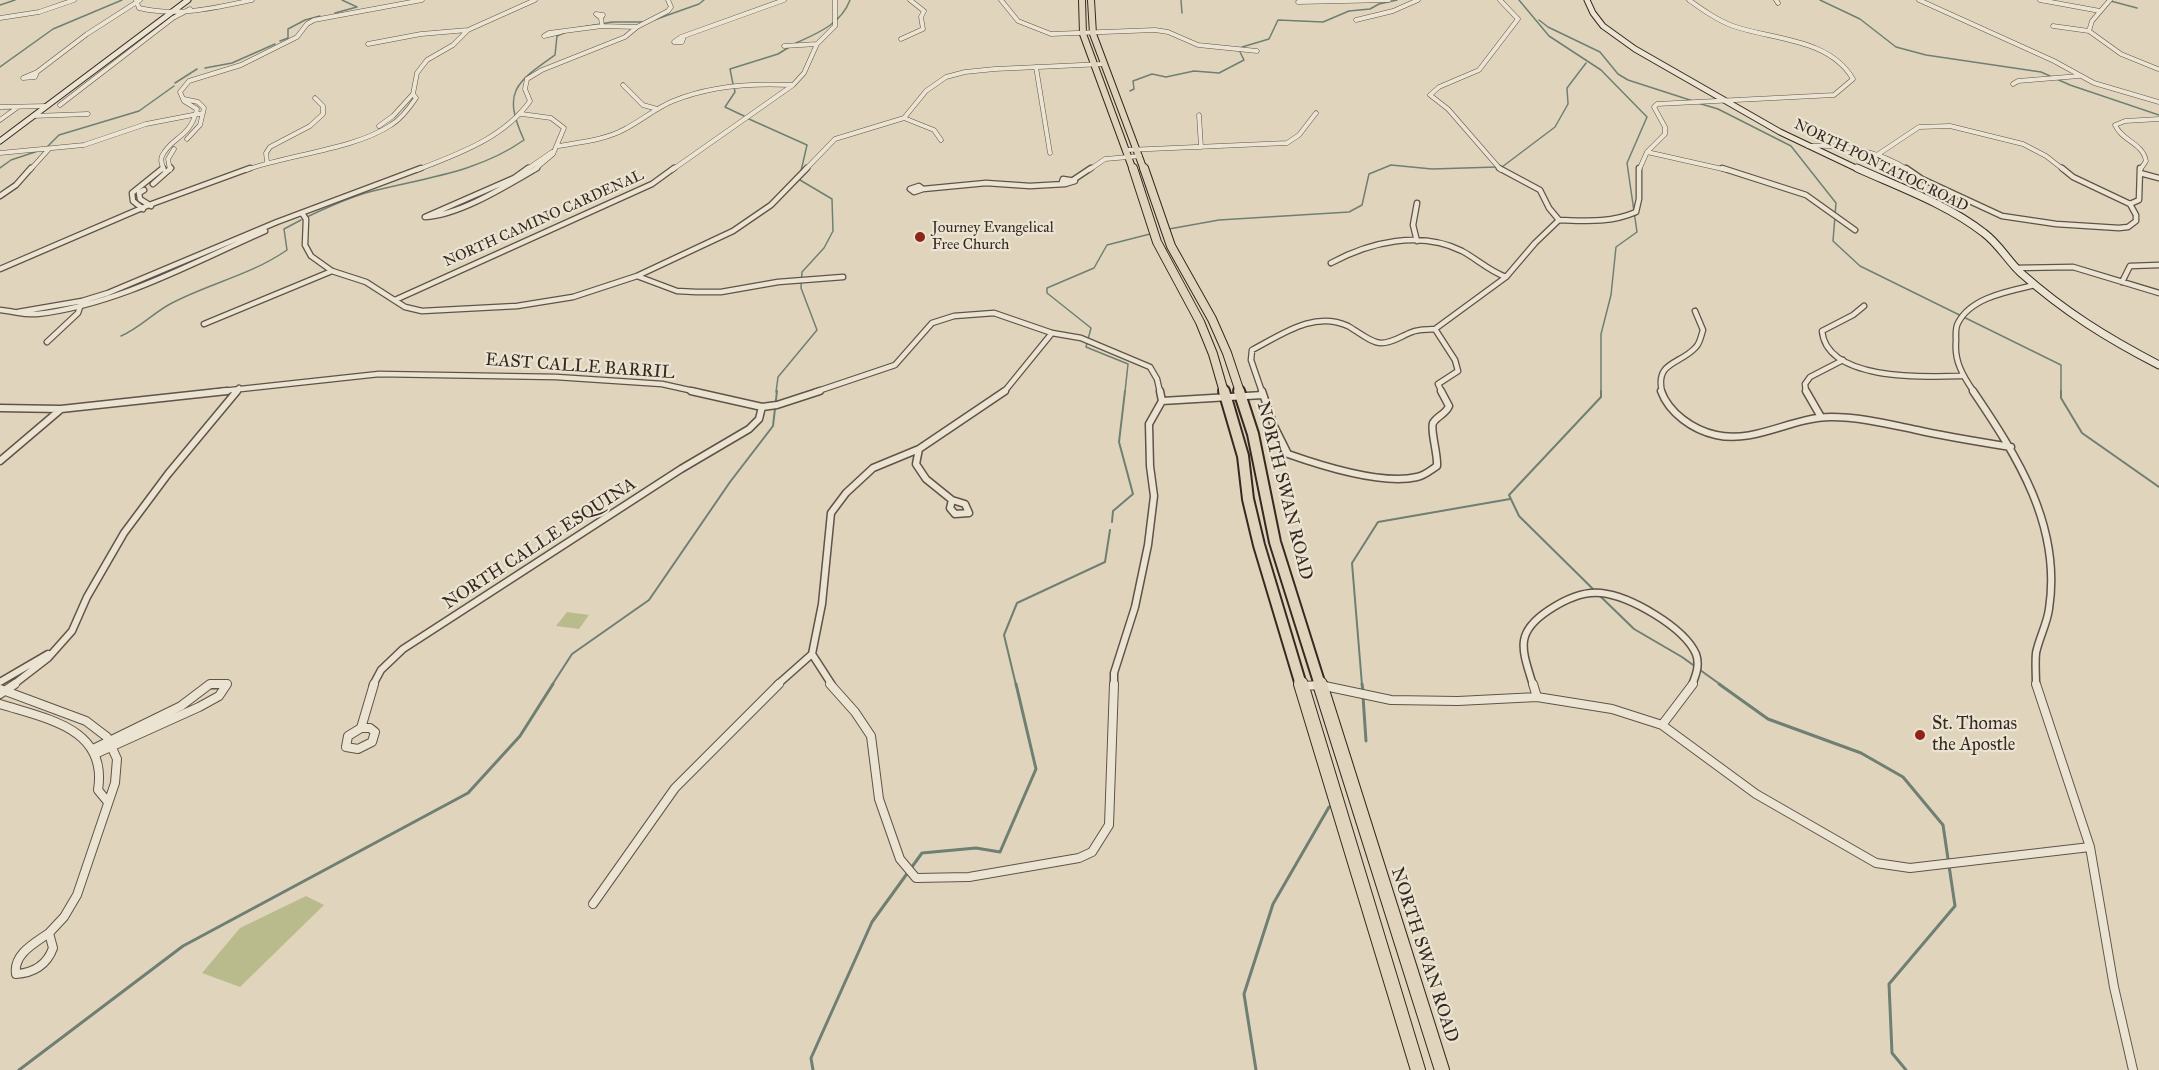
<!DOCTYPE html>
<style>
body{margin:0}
canvas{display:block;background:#e0d5bc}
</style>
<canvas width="2159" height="1070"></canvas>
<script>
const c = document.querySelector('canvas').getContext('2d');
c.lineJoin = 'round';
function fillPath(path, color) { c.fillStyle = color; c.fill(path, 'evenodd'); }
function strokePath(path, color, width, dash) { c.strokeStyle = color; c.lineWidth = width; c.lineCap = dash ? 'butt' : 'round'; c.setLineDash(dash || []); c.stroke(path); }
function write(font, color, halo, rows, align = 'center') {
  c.font = font + ' "IM FELL Great Primer",serif'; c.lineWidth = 4.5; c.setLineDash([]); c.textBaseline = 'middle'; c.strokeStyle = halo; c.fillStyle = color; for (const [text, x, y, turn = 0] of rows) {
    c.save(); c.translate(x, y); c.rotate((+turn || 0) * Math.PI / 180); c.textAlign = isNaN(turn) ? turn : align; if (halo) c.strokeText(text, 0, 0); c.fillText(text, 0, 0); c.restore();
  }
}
fillPath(new Path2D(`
 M567,612L589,615L579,629L556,626Z
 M306,896L324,905L240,987L202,973L240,928Z`), '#babb8c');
strokePath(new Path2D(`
 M1181,0L1182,13
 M1519,0L1549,36L1601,70L1647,117L1627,163L1637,232L1616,247L1611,295L1601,334V392
 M1820,0L1860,19L1896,47L1926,55L2041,72L2070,85L2159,115
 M2107,0L2137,8
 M0,5L15,0
 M335,13L357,7L342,0
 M654,20L699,4L704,0
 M1539,20L1548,27L1600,52L1618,74L1628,80L1693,101
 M577,28L612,22H643
 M280,41L288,38V29L305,20L320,16
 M796,43C818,33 841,24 850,0
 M0,67L53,29L122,0
 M205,68L232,63L275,44
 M175,83L197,69
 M733,84L730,69L778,54L791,46
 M734,87L735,92L725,107L744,116
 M1130,91L1134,89L1133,81L1152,74L1166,77L1194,71L1219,73L1244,60L1240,52L1242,47L1269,39L1278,20L1323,22L1349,11L1370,9L1379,4L1397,0
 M1698,103L1718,109L1791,146L1836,203L1833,241L1860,266L2061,365V392
 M749,119L807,145L801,171
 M46,148L59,135L139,111L174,86
 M1502,167L1555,127L1568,104L1567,88L1586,63
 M0,168L11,160L38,151
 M309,216C328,207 348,198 369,192C423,178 477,173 524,140C502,92 515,83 555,55L557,36L566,32
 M1169,229L1219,220L1349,212L1362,205L1369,174L1391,165L1432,169L1497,167
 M121,336C140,328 154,312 172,303C210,283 251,275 287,250L284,229L301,220
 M776,392L778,377L817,330L801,288L802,272L824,248L833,231L832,199L800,180L801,177
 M1125,392L1128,364L1086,347L1091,328L1047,293V288L1094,268L1107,245L1150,234`), '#6f7f73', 1.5);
strokePath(new Path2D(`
 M2061,391V398L2082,433L2159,487
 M1112,522L1113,511L1133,494L1119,442L1125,391
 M1594,590L1519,516L1509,495L1601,397V391
 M1598,594L1634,629L1682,657L1721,685
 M552,685L572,654L649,600L730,482L773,426L777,391
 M1016,685L1004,635L1017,603L1105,562L1110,530
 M1362,685L1352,563L1378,522L1510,499`), '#6f7f73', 2);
strokePath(new Path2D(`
 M1362,684L1363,691
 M1719,684L1768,719L1861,753L1903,777L1943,825L1955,906L1889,984L1892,1053L1906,1070
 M1363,696L1366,741
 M19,1070L183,946L468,793L520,736L553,684
 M813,1070L811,1058L872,922L922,853L976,848L1000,852L1036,769L1016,684
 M1256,1070L1244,994L1273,904L1329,807`), '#6f7f73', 3);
const streetFar3 = new Path2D(`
 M136,0L139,8C176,17 216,8 252,0
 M1001,0L1018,21L1051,34L1155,30L1168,32L1198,45L1257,51
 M1500,0L1518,19L1479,70L1439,87L1430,95L1448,109L1501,170
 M1776,0L1778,3
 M1919,0L2054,61L2094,83L2159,102
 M2040,0L2100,11
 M2110,0L2092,21L2089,31L2121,54L2158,69
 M1313,1L1298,2L1389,0
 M596,14L603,15L601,18Z
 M0,18L39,12L74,0
 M601,18L602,26
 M1356,20L1393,11L1418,0
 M2053,26L2089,31
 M561,32L544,36L549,33L602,26L636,27
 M684,36L682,42H674L681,37L784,0
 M901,39L923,29L921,17L924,11L910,0
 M368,44L421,34L468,30
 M784,46L817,44
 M1036,67L1050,153
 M37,72L35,77L23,78Z
 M37,72L87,34L140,0
 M2013,84L2018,81L2079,76
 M623,85L643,105L657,109
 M184,99L198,102L204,108L200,125L187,139
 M60,105L173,18L190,9
 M0,107L47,106
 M522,114L551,118L564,128L553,154L534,170
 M1199,115L1201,147
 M33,116L88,114
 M904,118L934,130L941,140
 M0,120L18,107
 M379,126L393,116L413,94
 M558,146C581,142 605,140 625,129C642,120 656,108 673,101C709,86 754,83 792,85
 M1808,146C1841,144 1881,151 1908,170
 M1127,150L1287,143L1299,135L1316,113
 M1647,152L1727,170
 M0,153L84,145L146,124L203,113
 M1877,155L1919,127L1950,126L2023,144L2046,156L2064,170
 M267,162L266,153L270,147L310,126L323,114V106L315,98
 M30,170L49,149
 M164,170C162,165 160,161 162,156C172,136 190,139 197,109L184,101L180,92L189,81L241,65L297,37L307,24L314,20L422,0
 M170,170L168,159L174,149
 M246,170C290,154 353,150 391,125C401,119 410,107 416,98L413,94L417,73L427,60L453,45L468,30L535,0
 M417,170C458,154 504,138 530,101L525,89L527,79L542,70L625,37L637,27L668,11L671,7L668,0
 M526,170L552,152
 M672,170L793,85L804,73L817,44L835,26V0
 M805,170L835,139L904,118L926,91L946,77L965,72L995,69L1103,64
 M1089,170L1105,159L1140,156
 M1639,170L1647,152L1665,134V127L1654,107L1657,104L1834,95L1853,79C1829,38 1773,40 1733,26C1717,20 1703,10 1689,0
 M2140,170L2146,161C2143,143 2122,141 2115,125L2125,121L2159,119`);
const streetFar2 = new Path2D(`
 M528,168L514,178L425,217C460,215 506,186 537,168
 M1499,168L1540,190L1549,208L1559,220C1586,221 1611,223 1636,212L1639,199V168
 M1722,168L1806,195L1855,230
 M1906,168L1922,179L2002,216L2056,224L2119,228L2128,227L2136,221V215L2130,204L2139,200L2140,168
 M2062,168L2073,177L2130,204
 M2140,173L2159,178
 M1063,179L1075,181L1065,184L1062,182Z
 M1073,180L1091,168
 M153,184L171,168
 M919,186L923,189L914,192L910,189Z
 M923,189L986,183L1030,186L1065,184
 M144,190L139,193L140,199L151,206
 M0,196L16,185L31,168
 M1417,203L1413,225L1417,241
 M143,209L133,201L132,193L163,168
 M302,213L306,219L305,245L311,256L332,271L366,282L405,307L422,311L517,306L573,297L637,276L733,231L771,205L807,168
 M1331,263C1370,242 1420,230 1462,251C1477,259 1489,271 1506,277
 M2015,268L2073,267L2159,293
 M0,269L149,205L250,168
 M637,276L677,291L696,292H721L778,282L843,277
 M2122,282L2130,266L2159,265
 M395,300L652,184L674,168
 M1864,306L1853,315L1822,331C1827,382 1928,377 1963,376
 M0,310C12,311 25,315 37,314C117,305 192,263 265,231
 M18,312L82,301L108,293L277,222L421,168
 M204,324L332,271
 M1435,329L1455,360L1458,371L1438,384L1442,392
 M1435,329L1506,277L1535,243L1559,220
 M47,342L78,313L81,304
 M213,392L379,374L556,377L662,384L698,392
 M235,392L239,388
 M815,392L895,365L932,323L954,316L994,313L1052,333L1081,338L1150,367L1157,379L1160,392
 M1004,392L1052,333
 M1262,392L1251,360L1252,350C1281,335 1314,310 1348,326C1357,331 1371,343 1381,343C1393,343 1401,336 1412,332C1419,329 1428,330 1435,329
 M1662,392C1655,361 1680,365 1696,347C1700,343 1701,336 1703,330L1695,311
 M1806,392L1805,384L1810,377L1843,360
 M1974,392C1963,376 1954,361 1956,341C1956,336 1955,328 1958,323C1971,297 2010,291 2035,285`);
const streetFar1 = new Path2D(`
 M691,391L762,407L777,405L820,391
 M1160,391L1162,401
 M1262,391L1274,426L1288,454C1322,466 1382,485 1417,477C1424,476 1431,470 1437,466C1438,454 1430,430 1433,423C1437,416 1446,414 1449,406L1441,391
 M1661,391C1669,413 1693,430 1716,435C1755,444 1792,417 1831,417C1860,417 1888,424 1917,430C1948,437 1980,442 2011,447
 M1806,391L1821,417
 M1973,391C2017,456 2062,526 2049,609C2047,624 2039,638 2036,653C2035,663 2036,675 2036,685
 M1162,401L1263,395
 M0,408L61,409L227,391
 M919,449L916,464L926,479L952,500
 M0,461L60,410
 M952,500L965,504L969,513L955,514L950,508Z
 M812,654L832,685
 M0,682L48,654
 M13,685L48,658L72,631L87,597L124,533L168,474L237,391
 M209,685H226
 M373,685L381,670L403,649L681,469L749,429L759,419L762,407
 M777,685L812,654L822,604L831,513L846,493L873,468L919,449L1005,391
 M1114,685V673L1135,607L1148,545L1154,496L1150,466L1149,424L1162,401
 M1318,685H1321
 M1533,685C1522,649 1514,633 1549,610C1564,600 1583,591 1601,593C1630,596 1684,627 1696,654C1700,665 1696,675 1692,685`);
const street = new Path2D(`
 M830,684L855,712L871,736L879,799L900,859L916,878L969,877L1079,858L1092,852L1109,825L1114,684
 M1533,684L1537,697
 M2036,684L2090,847L2114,987L2133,1070
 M1304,686L1320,685L1391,700L1458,701L1537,697L1612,709L1662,725L1756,794L1876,863L1910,868L2090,847
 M0,689L86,721L107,737L117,759L115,783L77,895L64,917L49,933
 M0,694L15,684
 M0,704C47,719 108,728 98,790L107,801
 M1662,725L1693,684
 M361,728L374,684
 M361,728H370L375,732L372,742L358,749L346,747L348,736Z
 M93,749L181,706L210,684H227L219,696L199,707L95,754
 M593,904L675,788L779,684
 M49,933L53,948C47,965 33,973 16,974C13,954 35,943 49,933Z`);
const secondaryFar1 = new Path2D(`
 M1587,0L1593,13L1603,26L1635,49L1780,132L1860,170
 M0,141L188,0`);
const secondary = new Path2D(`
 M1857,168C1899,187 1947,204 1984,233C1999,244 2008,261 2021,273C2065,312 2107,338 2159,365`);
const primaryFar3 = new Path2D(`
 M1082,0L1083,34L1133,170
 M1091,0L1093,34L1144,170`);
const primaryFar2 = new Path2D(`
 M1133,168L1157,242L1200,322L1213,354L1224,392
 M1144,168L1171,246L1212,319L1227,353L1240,392`);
const primaryFar1 = new Path2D(`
 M1224,391L1243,456L1248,499L1259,545L1301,685
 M1239,391L1253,434L1275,542L1320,685`);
const primary = new Path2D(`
 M1301,684L1418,1070
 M1320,684L1442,1070`);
strokePath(streetFar3, '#615347', 5);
strokePath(streetFar2, '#615347', 7);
strokePath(streetFar1, '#615347', 9);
strokePath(street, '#615347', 10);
strokePath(secondaryFar1, '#372820', 7);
strokePath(secondary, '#372820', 9);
strokePath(primaryFar3, '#372820', 8);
strokePath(primaryFar2, '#372820', 10);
strokePath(primaryFar1, '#372820', 14);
strokePath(primary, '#372820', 16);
strokePath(streetFar3, '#ebe4d3', 4);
strokePath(streetFar2, '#ebe4d3', 4.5);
strokePath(streetFar1, '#ebe4d3', 6);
strokePath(street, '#ebe4d3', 8);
strokePath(secondaryFar1, '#ebe4d3', 5);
strokePath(secondary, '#ebe4d3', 7);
strokePath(primaryFar3, '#e0d5bc', 6);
strokePath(primaryFar2, '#e0d5bc', 8);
strokePath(primaryFar1, '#e0d5bc', 10);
strokePath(primary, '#e0d5bc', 14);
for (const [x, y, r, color] of [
 [920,237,6,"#8f2418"],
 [1920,735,6,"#8f2418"]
]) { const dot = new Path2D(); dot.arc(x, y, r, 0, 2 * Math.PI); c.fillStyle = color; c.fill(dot); strokePath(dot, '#ebe4d3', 2); }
write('15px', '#372820', '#ebe4d3', [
 ["NORTH PONTATOC ROAD",1881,166,26],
 ["NORTH CAMINO CARDENAL",544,219,-24]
]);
write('15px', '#372820', '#ebe4d3', [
 ["Journey Evangelical",932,228],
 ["Free Church",932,245]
], 'left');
write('18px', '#372820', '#ebe4d3', [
 ["EAST CALLE BARRIL",580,367,4],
 ["NORTH SWAN ROAD",1284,491,76],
 ["NORTH CALLE ESQUINA",540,544,-33],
 ["NORTH SWAN ROAD",1424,955,72]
]);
write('18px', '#372820', '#ebe4d3', [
 ["St. Thomas",1932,725],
 ["the Apostle",1932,746]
], 'left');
</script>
